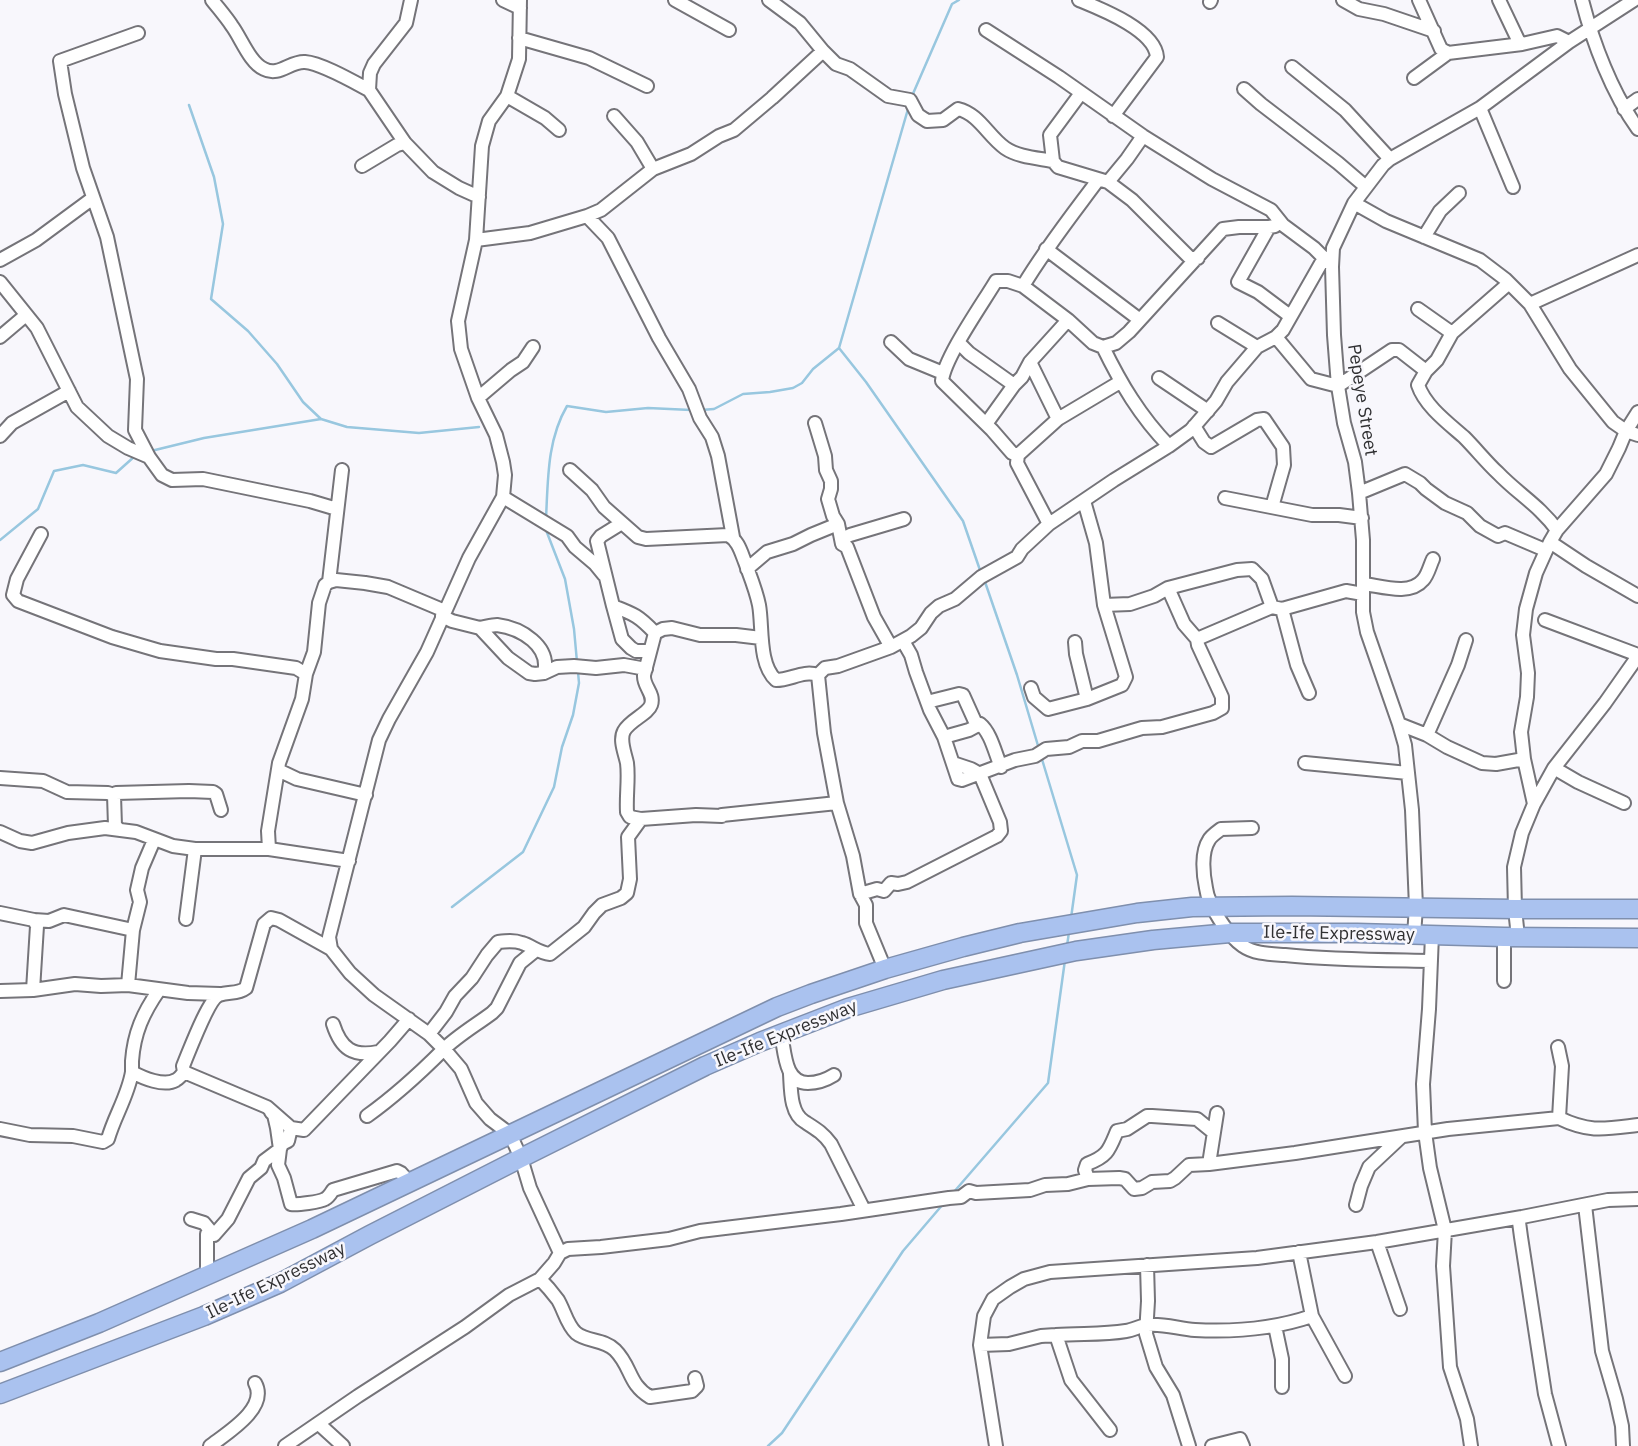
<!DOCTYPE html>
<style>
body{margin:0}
canvas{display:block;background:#f8f7fc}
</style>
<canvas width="1638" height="1446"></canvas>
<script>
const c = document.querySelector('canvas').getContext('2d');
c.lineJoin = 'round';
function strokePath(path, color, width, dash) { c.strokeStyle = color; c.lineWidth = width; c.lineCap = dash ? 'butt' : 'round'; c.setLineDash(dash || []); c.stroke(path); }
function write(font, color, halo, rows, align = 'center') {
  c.font = font + ' "IBM Plex Sans",sans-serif'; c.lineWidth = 5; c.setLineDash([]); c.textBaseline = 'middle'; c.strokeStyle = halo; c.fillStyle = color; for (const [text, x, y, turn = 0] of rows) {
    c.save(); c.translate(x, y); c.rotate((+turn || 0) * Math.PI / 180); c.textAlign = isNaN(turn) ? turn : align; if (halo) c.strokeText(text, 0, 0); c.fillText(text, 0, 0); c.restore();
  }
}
strokePath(new Path2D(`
 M912,96L952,4L959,0
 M189,105L214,177L223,224L211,299L248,331L277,364L303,402L321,419
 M839,348L866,382L963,521L981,573
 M701,410L714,409L743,394L770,392L793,388L802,383L813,369L839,348L908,109
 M151,451L204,438L321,419L347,427L419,433L479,427
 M546,519C548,480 547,440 567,406L606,412L648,408L691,410
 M546,530L565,579L574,629L577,662
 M0,540L38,509L54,471L83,465L116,473L135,456
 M984,579L1017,675L1039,749
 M1041,756L1077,875L1071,918
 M452,907L523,852L554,787L562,747L573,715L579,683L578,672
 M1067,946L1069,932
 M953,1193L1048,1083L1065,960
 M768,1446L782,1433L903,1251L944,1203`), '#98c7df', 2.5);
const minor = new Path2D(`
 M212,0C219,9 226,17 232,26C241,38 250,63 264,69C279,77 290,61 305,62C321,63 354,82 369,90
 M503,0L520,8
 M520,0L519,59L507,96L489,121L482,146L476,240L458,321L461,349L478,398L496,435L503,462L505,475L503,497L469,558L427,652L389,719L379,740L329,937L331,949L350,973L374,995L429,1034L444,1049L461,1069L476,1103L490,1119L510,1134L521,1158L530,1188L560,1253
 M675,0L729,30
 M769,0L800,23L823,51
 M1079,0C1101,9 1155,30 1157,57L1113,116
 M1343,0L1359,9L1384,14L1434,31
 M1419,0L1441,49L1448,53L1522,44
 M1499,0L1519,42L1522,44L1557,36L1569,42
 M1582,0C1593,43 1612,93 1638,129
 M1210,2L1211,0
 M986,30L1059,77L1143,136L1212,179L1271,210L1283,225L1314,248L1329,263
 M138,33L60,61L65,94L83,168L107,237L123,313L137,379L135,430L149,457L162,475L172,480L203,479L310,501L337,509
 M519,38L589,58L647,86
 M1292,67L1345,110L1390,159
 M1414,78L1448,53
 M1244,89L1261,104L1338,163L1366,187
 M1081,93L1050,135L1053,161L1058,167L1108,182L1132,200L1190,258H1198
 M507,96L545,118L559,130
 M1480,108L1513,187
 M1624,109L1638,99
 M614,116L637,142L653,169
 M405,143L369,90L370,73L374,64L406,23L411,0
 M362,166L397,145L405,143L433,172L459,188L479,197
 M1108,182L1127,159L1143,136
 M1354,203L1386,221L1480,260L1505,279L1530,304L1570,369L1613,422L1626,431L1638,435
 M587,216L608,238L659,338L689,389L700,418L712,437L718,456L733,537
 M1275,226L1269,227L1238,282L1258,292L1290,316
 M1424,237L1440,211L1459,193
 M476,240L530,233L587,216L601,210L653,169L691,154L719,136L734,130L772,98L823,51L836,64L850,69L888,96L910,100L918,115L927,121L943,120L958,109C979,114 988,136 1005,148C1018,157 1037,158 1053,161
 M1046,249L1140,320
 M0,260L36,240L93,198
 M0,282L37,328L77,407L108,436L128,448L149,457
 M1508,284L1452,333L1437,360L1426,371L1418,385C1425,406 1448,423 1464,437C1476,449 1486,462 1498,473C1517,493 1541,507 1557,530
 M1023,286C1045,249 1072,215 1098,180
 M1530,304L1638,255
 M1418,309L1452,333
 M1218,323L1257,347
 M0,337L26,315
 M1276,337L1311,379L1338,386L1392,350H1399L1426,371
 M891,342L909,359L943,373
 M959,343L969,353L1014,385L1022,377L1030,362L1068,320
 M1103,347C1121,384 1140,416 1169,446
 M1030,362L1058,419
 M1159,378L1208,411
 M478,398L511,370L523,362L533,347
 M815,423L825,456L826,470L831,481V489L828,499L833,516L838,524L842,544L847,547L874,617L891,647
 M986,424L1014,385
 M1194,426L1204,442L1211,447L1257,420L1264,419L1283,447L1284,465L1272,507
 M0,436L12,423L69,391
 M1018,455L1012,453L992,430L942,381C944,358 983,303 996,281H1008L1023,286L1068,320L1093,343L1103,347L1116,343L1129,332L1223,229L1239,227H1269
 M570,470L592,490L604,507L638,537L646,539L728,535C738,540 741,552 745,562C750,576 756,590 759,605C763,626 758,664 776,680C791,680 803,670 818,675
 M1359,493L1405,474L1420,483L1426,489L1445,503L1467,513L1480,526L1498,536L1505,533L1545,550
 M503,497L567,536L575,547L595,564L604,575
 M1225,498L1312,515H1339L1362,518
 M622,523L601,536L597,541L613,606L622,639L631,648L636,651H649
 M1049,524L1017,463L1018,455L1058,419L1120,382
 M41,534L17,579L13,595L18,601L112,637L160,651L216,659H233L296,668L306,674
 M1550,542L1586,566L1638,596
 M842,544L846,537L850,535L904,519
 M747,569L767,552L793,544L811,535L838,524
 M329,582L342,470
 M1364,584C1381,586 1410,596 1423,580C1428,575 1430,565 1433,559
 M1168,588L1184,624L1197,639
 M1104,605L1130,604L1154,596L1168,588L1237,570L1252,569L1262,579L1272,607
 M613,606C634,614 639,616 655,633
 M1282,609L1297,665L1309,693
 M442,616L452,621L480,628L508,658L529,673L535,674L544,673L557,667L574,666L596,668L624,665L646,669
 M1545,620L1638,655
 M480,628C486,627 492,625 497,625C521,628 551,646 544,673
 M761,638L736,635H700L672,628L663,629L655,633L644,675C643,687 655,693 651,705C648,714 630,720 624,731C619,740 625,753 627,763C629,778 626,795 627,812L630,817L641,819L696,815L722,816V815L837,803
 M903,641L911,655L916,672L930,710L944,737L958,779L962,780L1015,760L1035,756L1046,749L1069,747L1082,741H1098L1142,728L1162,727L1213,713L1222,708V697L1198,645L1197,639L1272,607L1282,609L1346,591L1363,594
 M1075,642L1076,654L1087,699
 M818,675L825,668L838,666L891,647L911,636L921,628L931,613L939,606L955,599L981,577L1017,557L1022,549L1049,524L1114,480L1169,446L1191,430L1216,401L1227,382L1257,347L1276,337L1283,330L1324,258
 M818,675L824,733L837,803L853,856L860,894L866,905V923L885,969
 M1031,688L1034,697L1048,709L1087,699L1122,685L1126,677L1104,605L1096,543L1084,501
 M927,702L959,694L963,695L977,726
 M1399,724L1427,735L1447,747L1482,763L1496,764L1524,759
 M1427,735L1458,665L1466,640
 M944,737L969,730L980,724C991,733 995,753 1001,767
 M1305,763L1408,773
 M1554,768L1578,782L1624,803
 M278,770L297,779L366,795
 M0,778L43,781L67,792L108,793L114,795L116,793L189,791L213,792L216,794L221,810
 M114,795L115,826L119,829
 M1534,804L1554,768L1605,703L1638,656
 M1252,828L1221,829C1217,832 1211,836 1209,840C1201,852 1203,874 1206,888C1208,905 1228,936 1243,946C1254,954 1271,954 1285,955C1333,960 1382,960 1431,961
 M0,832L20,841L32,843L68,833L105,828L136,832L173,846L195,849H269L349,861
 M269,849L268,831L279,763L302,699L306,674L314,652L319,603L325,585L329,582L336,580L365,583L388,587L445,611
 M860,894L877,889L884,891L891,883L898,884L907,882L997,836L1001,831L1000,822L980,774L971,769L953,763
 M0,913L34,920L37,926L33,990
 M186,919L195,849
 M34,920L49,921L64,915L133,930
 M1414,935L1416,907L1412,810L1408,773L1405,745L1399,724L1367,632L1363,612V540L1359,493L1355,462L1344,423L1338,386L1334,335L1332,267L1333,248L1354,203L1383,165L1390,159L1480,108L1569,42L1634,0
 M1432,935L1429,1009L1423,1084L1425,1132L1430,1168L1445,1230L1443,1266L1450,1367L1467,1419L1471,1446
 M1518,937L1515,909L1514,867L1522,833L1534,804L1524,759L1521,732L1527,697L1528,673L1523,635L1526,609L1536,573L1550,542L1557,530L1606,474L1619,448L1626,431L1638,412
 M1504,981V937
 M128,985L133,930L140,902L137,890L142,868L154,840
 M0,991L33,990L75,984L101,986L128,985L188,993L220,994
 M333,1024C341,1049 353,1057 378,1052
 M429,1034L446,1012L455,996L472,978L487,955L498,942C506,941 514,940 522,943C532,946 539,953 550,954L584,927L594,913L602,905L621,898L627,893L630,879L628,837L641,819
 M781,1034C785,1051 784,1083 808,1083C818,1083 826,1080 834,1075
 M1558,1047L1562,1066L1559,1118
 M132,1072C143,1078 164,1087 176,1080C177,1080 184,1073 184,1072L183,1066L185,1061C190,1049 209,999 219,995C229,991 237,995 246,988L264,924L271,918L279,920L331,949
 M184,1072L267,1107L291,1128L304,1130L390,1041L409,1019
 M790,1074C791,1089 790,1114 805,1122C816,1129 823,1133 831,1144L864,1210
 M271,1112L274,1115L277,1128L280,1149L278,1165L284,1178L291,1204C297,1205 320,1202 325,1199C329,1197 331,1193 333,1190L397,1171L401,1173L409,1182
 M367,1116C395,1096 419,1074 443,1050C457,1036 476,1025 492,1013L497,1008L520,963L536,950
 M0,1129L30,1135L73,1136L103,1142L108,1139C114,1117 128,1096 132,1072C132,1068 132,1064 132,1061C134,1033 143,1013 159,990
 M1209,1164L1217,1113
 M1088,1179L1085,1170L1087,1164C1108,1156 1109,1150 1117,1131L1127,1129L1147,1116H1152L1197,1119L1213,1132
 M1356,1205L1361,1186L1369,1167L1401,1137
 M1585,1205L1602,1351L1616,1399L1622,1426L1623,1446
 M1522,1217L1519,1222L1521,1237L1545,1394L1559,1446
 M191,1219L204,1223L214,1235
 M1377,1242L1400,1309
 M1299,1252L1312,1316L1345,1376
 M1147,1265L1148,1301L1146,1334L1156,1367L1173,1395L1189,1446
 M207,1275V1234L214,1235L228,1219L249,1178L261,1168L264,1161L280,1149L282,1144L288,1141L291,1128
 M540,1279C546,1285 552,1292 558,1300C564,1310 567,1325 576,1333C587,1342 604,1339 615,1350C632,1367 628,1384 650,1397L692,1391L697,1386L695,1378
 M1275,1326L1282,1359V1387
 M1056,1335C1080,1333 1103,1335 1126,1331C1133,1330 1140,1326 1147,1325C1163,1323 1179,1329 1195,1330C1234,1332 1274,1329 1312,1316
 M980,1345L1009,1344L1041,1336L1056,1335L1071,1380L1110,1430
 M319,1424L343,1446
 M210,1446C227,1433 269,1408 255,1383
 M285,1446L358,1396L465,1327L509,1295L540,1279L554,1263L560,1253L568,1249L601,1247L669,1239L700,1231L841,1214L949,1198L961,1197L969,1191L976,1193L1030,1190L1045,1185L1068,1184L1088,1179L1119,1178L1125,1179L1134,1189L1142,1188L1152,1182L1170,1181L1175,1178L1189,1165L1209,1164L1295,1153L1448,1129L1559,1118C1590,1133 1605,1129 1638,1125
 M996,1446L980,1345L984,1316L993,1299L1010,1287L1024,1279L1050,1272L1257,1258L1377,1242L1522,1217L1608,1200L1638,1199
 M1212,1446L1240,1439L1243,1446`);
const highway = new Path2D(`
 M0,1362L99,1323L312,1229L777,1007L811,994L885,969L963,947L1020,933L1137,913L1192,907L1292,906L1515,909H1638
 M0,1394L204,1316L280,1283L370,1235L521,1158L705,1066L760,1042L848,1008L943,980L1076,951L1153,940L1230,933H1357L1504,937L1638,938`);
strokePath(minor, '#757479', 16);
strokePath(highway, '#7f8fad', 21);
strokePath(minor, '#fff', 12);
strokePath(highway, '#aac2ef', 18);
write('18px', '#303032', '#f8f7fc', [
 ["Pepeye Street",1362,400,81],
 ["Ile-Ife Expressway",1339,934,1],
 ["Ile-Ife Expressway",786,1034,-22],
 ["Ile-Ife Expressway",276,1281,-26]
]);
</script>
